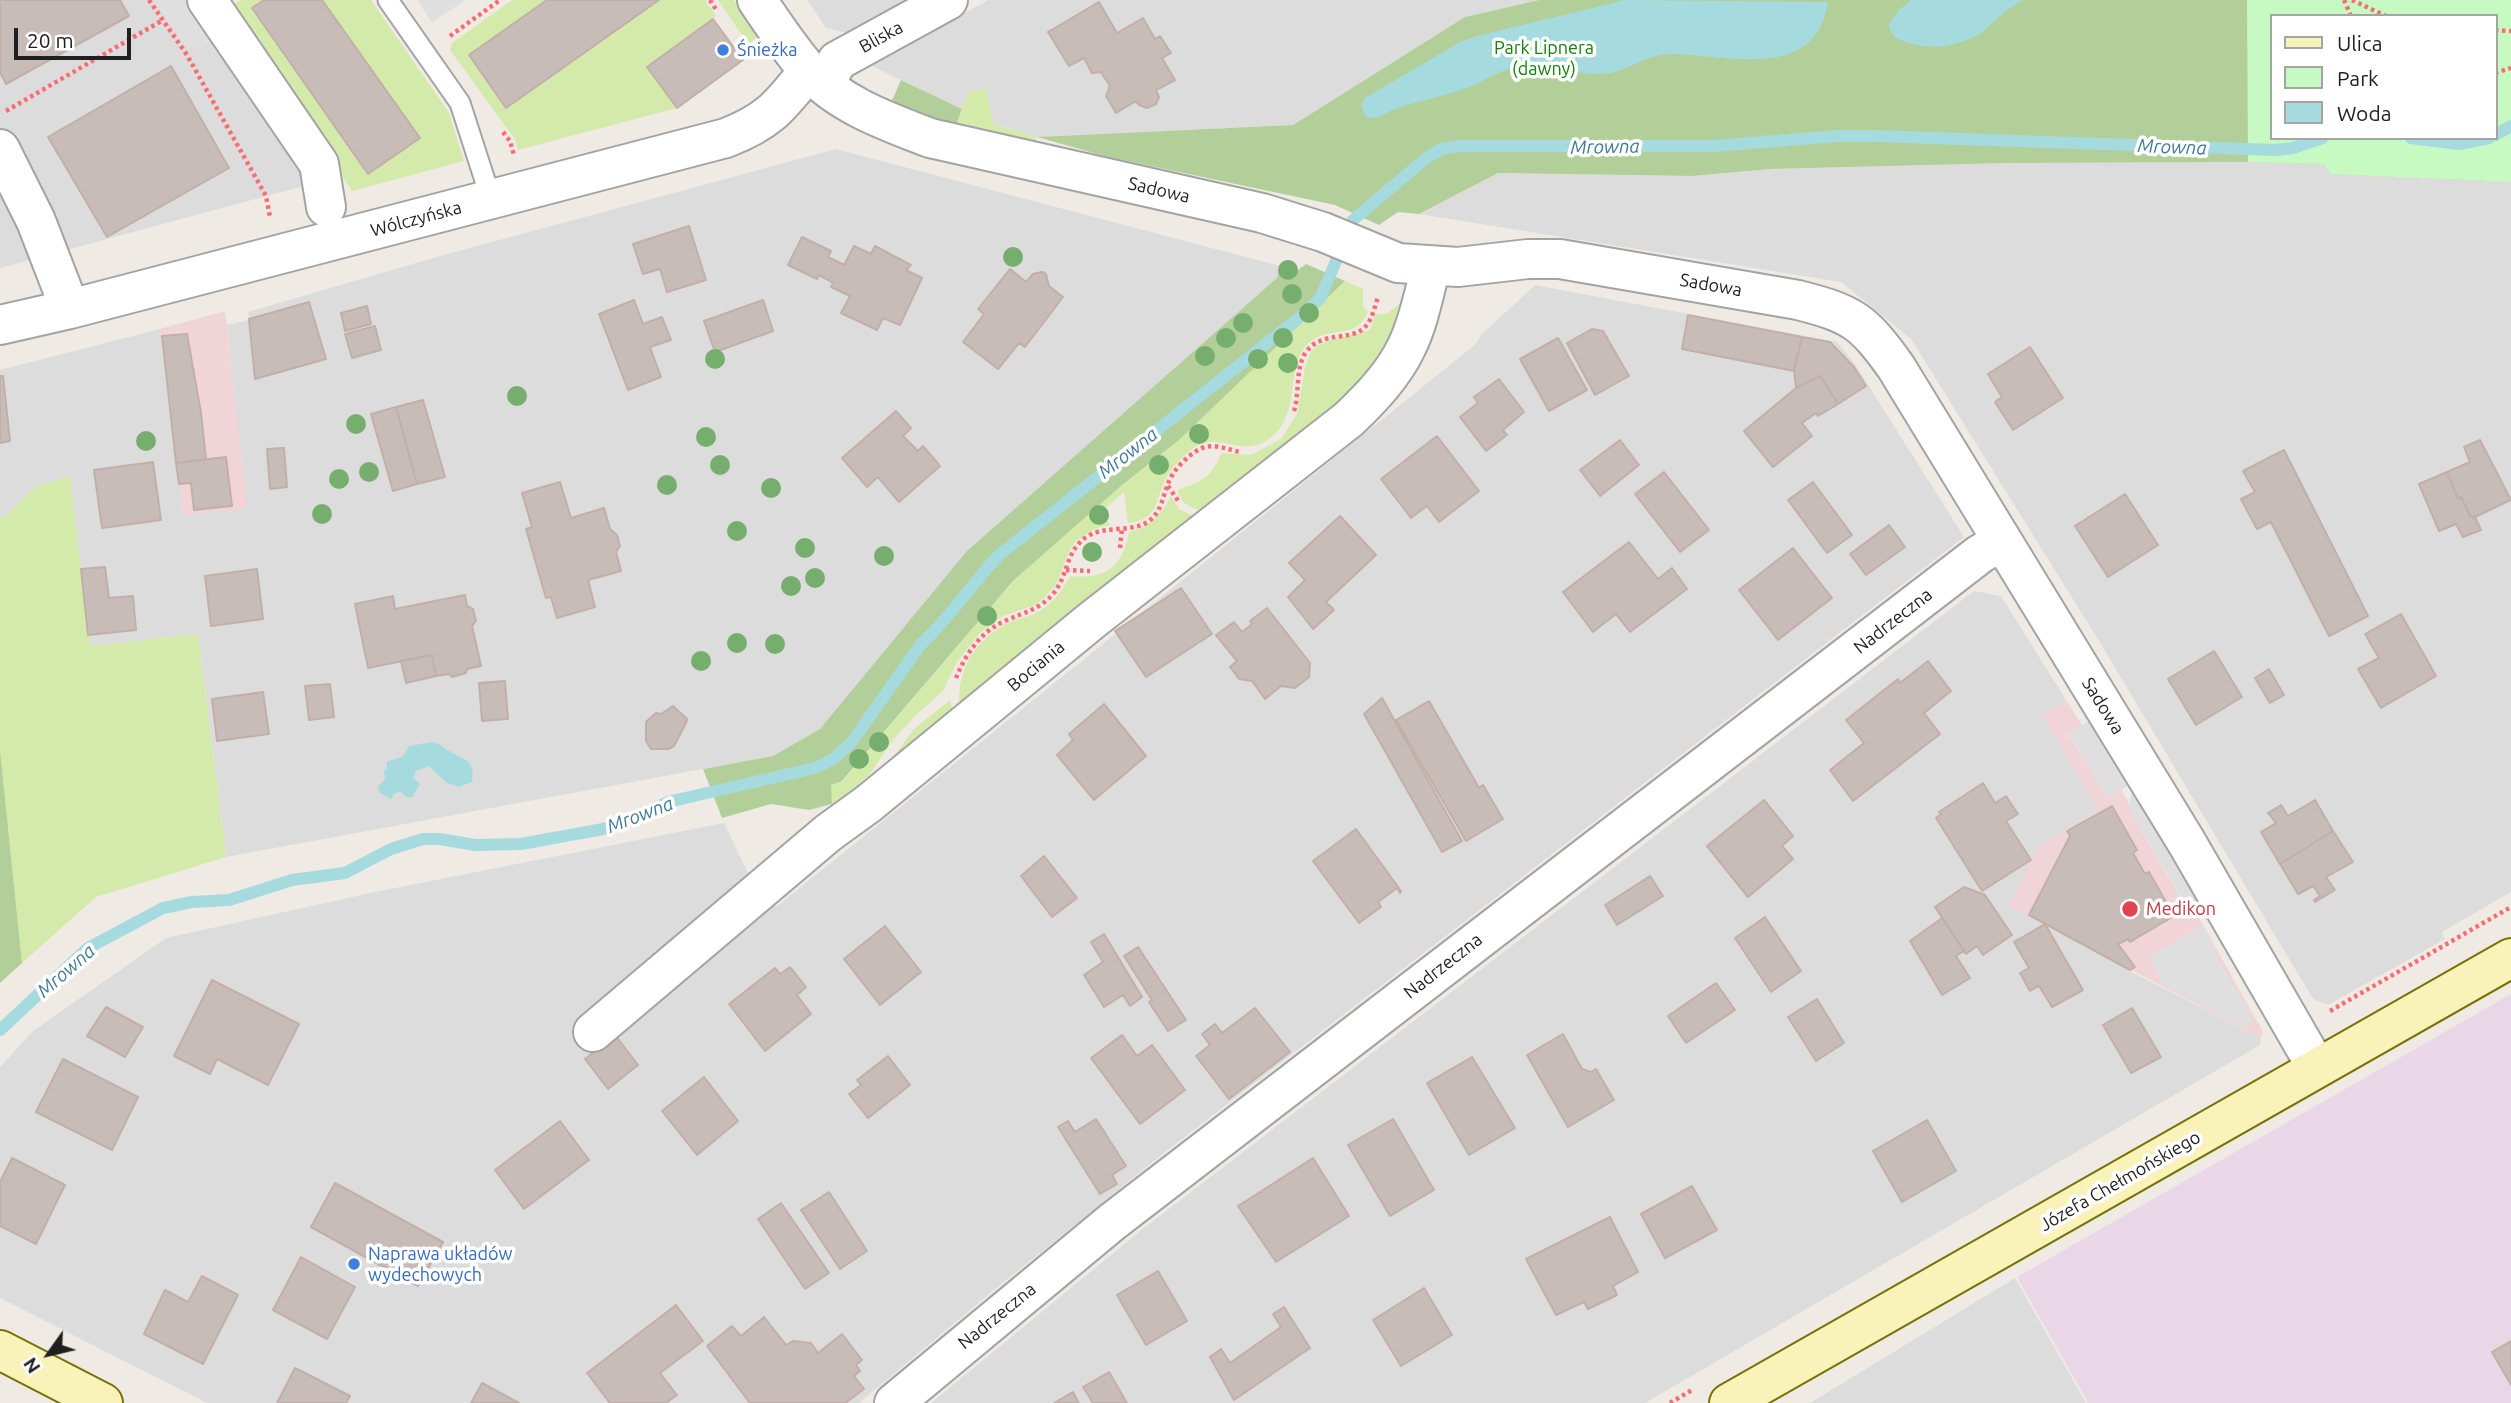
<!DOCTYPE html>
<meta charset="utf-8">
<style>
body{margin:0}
#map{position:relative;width:2511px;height:1403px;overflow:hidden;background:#f0eae5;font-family:Ubuntu,sans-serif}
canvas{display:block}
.legend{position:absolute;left:2270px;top:14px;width:228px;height:126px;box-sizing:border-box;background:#fff;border:2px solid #a5a5a5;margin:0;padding:9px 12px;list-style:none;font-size:21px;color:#1f1f1f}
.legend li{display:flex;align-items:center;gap:14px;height:35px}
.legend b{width:35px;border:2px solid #a5a5a5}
.north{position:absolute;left:14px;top:1319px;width:70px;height:70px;-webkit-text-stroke:5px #fff;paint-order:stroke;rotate:236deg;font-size:19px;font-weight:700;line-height:28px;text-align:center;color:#1f1f1f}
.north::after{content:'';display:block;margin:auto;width:24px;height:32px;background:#1f1f1f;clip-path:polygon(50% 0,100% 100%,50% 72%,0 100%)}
.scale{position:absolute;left:14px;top:28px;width:117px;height:32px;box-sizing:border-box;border:4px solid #1f1f1f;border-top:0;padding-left:9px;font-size:21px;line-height:24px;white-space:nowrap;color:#1f1f1f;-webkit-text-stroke:5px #fff;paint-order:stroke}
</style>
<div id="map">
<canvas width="2511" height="1403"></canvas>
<ul class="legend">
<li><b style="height:9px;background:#faf3b9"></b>Ulica</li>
<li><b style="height:19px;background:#c6fac2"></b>Park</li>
<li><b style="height:19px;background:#a5dade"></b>Woda</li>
</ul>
<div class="north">N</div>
<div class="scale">20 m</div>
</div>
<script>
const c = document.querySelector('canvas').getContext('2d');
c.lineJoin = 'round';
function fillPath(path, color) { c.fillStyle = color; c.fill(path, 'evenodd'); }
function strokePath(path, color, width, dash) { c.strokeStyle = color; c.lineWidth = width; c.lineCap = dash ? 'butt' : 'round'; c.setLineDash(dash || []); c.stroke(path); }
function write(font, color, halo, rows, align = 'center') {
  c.font = font + ' Ubuntu,sans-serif'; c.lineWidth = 7; c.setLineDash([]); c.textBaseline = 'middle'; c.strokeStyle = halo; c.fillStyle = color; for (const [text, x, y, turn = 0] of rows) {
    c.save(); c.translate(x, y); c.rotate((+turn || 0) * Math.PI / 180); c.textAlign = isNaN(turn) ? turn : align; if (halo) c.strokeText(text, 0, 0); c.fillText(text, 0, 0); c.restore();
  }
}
fillPath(new Path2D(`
 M0,0H154L189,50L213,40L311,184L0,268Z
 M807,0H915L852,34L826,28Z
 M988,0H1539L1465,17L1293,125L1037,137L993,124L968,93L962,109L872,66Z
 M836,149L1280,266L1277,278L849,697L820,729L773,756L226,857L198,634L90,646L81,569L35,487L7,515L0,518V370L160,329L183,515L246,508L227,325L249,320L248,312L433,258Z
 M2249,162L2324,164L2330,174L2511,182V892L2442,932L2445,939L2328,1005L2313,999L2099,641L1911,339L1841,282L1419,214L1498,173L1692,176L1771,169L2008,163Z
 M1535,285L1837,342L1855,364L1964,537L1165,1152L989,1294L859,1403H207L0,1298V1067L33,1031L166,938L375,892L724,823L747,871L776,907L1476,344L1481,335Z
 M1974,591L2001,596L2066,700L2042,716L2099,811L2040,845L2132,972L2261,1038L2260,1045L1645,1403H931L1139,1232Z
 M2015,1278L2086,1403H1810Z`), '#dddcdc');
fillPath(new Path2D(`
 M225,311L247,508L183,516L160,329Z
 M2066,700L2082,725L2068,734L2109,798L2121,790L2129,803L2128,808L2183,902L2190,904L2203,925L2263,1032L2261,1038L2008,905L2040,845L2099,811L2042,716Z`), '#f1d4d7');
fillPath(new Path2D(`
 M2511,994V1403H2088L2017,1277Z`), '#e9d7e8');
fillPath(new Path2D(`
 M240,0H371L449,113L464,161L352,191L228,9Z
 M512,0H705L716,16L647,67L677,108L518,150L516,141L450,50L452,43Z
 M718,0H734L759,36L748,44Z
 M986,88L993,124L1037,137L1035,144L955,128L968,93Z
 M1345,281L1363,289V306L1368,312C1355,341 1330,325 1310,342C1283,365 1303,414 1270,438C1237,462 1219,424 1186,454C1179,460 1170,470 1166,478C1155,500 1159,520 1128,523L1124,492L1100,513L1111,525L1096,528L1076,541L1070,549L1056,585L1044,598L1035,605L1003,616L980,633L957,662L943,691L915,716L892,741L870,774L846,795L843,808L832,804L831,785L843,781L1013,581L1122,485L1179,440Z
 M1405,299L1398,332L1368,381L1205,511C1192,509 1180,504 1178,490C1201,482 1213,476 1221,453L1251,455L1281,439L1297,414L1305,367L1310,353L1315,347L1327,341L1367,331L1371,328L1375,315L1388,313Z
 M70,476L90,646L198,634L226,857L96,897L22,963L0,750V518L7,515L35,487Z
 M1171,496L1179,509L1195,517L961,714C953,673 974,639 1012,621C1018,618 1026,617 1032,615C1049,608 1062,592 1070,576C1104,580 1123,567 1129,532C1151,526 1160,516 1171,496Z
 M950,700L955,718L874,783L914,729Z`), '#d4eaab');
fillPath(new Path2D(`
 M1539,0H2319L2271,16V138H2495L2511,76V182L2330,174L2324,164L2249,162L2008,163L1771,169L1692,176L1498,173L1419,214L1398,212L1379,225L1335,205L1108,157L1037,137L1293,125L1465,17Z
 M901,80L962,109L955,128L891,103Z
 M1306,264L1345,281L1179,440L1122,485L1013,581L842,781L831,785L832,804L809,810L771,804L722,818L703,769L773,756L820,729L967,551L1277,278L1280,266L1298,270Z
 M0,750L22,963L0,983Z`), '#b2cf99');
fillPath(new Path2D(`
 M2247,0H2511V182L2330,174L2324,164L2248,162ZM2271,16H2495V138H2271Z`), '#c6fac2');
fillPath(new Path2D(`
 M154,0H194L212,40L189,50Z
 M417,0H465L432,23Z
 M2091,720L2131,784L2109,798L2068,733Z
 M2133,788L2204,907L2184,902L2128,808Z
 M2203,925L2216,950V955L2254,1020L2244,1027L2163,984L2149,957Z`), '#dfdfdf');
fillPath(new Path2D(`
 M1625,0L1828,2C1816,82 1729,55 1673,54C1647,53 1627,73 1601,74C1575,75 1548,63 1521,66C1503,68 1484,81 1467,88C1444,96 1418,101 1395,109C1388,111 1378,119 1370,118C1364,116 1363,111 1361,106L1365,98L1460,42L1477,36Z
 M1911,0H2022C2015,5 2007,10 2000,16C1993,21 1987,29 1980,34C1958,46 1930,51 1906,42C1896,39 1890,35 1889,24L1899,10Z
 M433,742C440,744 443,747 449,751C464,760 476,759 472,782L459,787L447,783L429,766L416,771L413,778L420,784L412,797H406L401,792L395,793L391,799L379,792L378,787L385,779L384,770H387V762L403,756L409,746Z`), '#a5dade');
strokePath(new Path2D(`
 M2495,135L2511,126
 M2411,138L2459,144L2489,138
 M0,1030L88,948L163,908L192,902L229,900L292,880L345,873L391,849L423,839H440L475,845L521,844L614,827L668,802L815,768L833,759L851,743L921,644C950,618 972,583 999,555L1305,313L1321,297L1353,220L1425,159L1441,149L1459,146H1713L1839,136H1875L2275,150L2293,148L2322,138`), '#a5dade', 12);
const building = new Path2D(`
 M0,0H120L129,16L6,84L0,72Z
 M264,0H322L420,138L368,174L252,8Z
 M547,0H659L506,108L469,55Z
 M1099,2L1117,33L1143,18L1155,39L1160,36L1171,53L1162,58L1175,80L1156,90L1159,97L1156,104L1147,108L1139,105L1136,101L1116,113L1106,96L1110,86L1101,72L1092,73L1084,58L1069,66L1048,32Z
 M713,19L743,60L677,108L647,67Z
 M171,66L229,168L107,237L48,137Z
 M689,226L706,280L667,292L660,269L643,274L633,244Z
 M802,237L831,251L828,257L844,265L854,246L871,254L875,246L911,265L906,270L922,278L900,325L883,318L877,330L841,313L850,296L831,287L833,283L819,275L817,279L788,265Z
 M1010,269L1026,282L1033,274L1042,272L1046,274L1049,286L1063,297L1025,347L1019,343L998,369L963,342L984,314L978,309Z
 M634,300L643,324L662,317L671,340L650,347L661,377L628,390L599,314Z
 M763,300L773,331L715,352L704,321Z
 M309,302L326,359L255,379L249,319Z
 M367,306L371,324L345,331L341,313Z
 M1688,315L1802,337L1794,371L1682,349Z
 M375,326L381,350L352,358L345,334Z
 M1592,329L1603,331L1629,376L1595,395L1567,343Z
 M187,334L201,413L206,459L176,463L162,336Z
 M1802,337L1830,342L1854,367L1866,386L1838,404L1820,376L1796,388L1794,369Z
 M1558,338L1587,390L1549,411L1520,359Z
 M2030,347L2063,398L2013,430L1995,402L2002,397L1988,374Z
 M0,376H3L10,441L0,443Z
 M1820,376L1838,404L1818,416L1816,413L1802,423L1812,436L1773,467L1744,431L1796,388Z
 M1499,379L1524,412L1503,430L1507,435L1486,451L1460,417L1478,403L1474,397Z
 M423,400L445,477L417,484L396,407Z
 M396,407L417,484L393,491L371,414Z
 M896,411L911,428L903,436L918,451L923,446L940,466L899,502L878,477L867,487L842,458Z
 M1437,436L1479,491L1439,522L1427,506L1411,518L1381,479Z
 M1620,440L1639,465L1600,496L1580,470Z
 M2480,440L2511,500L2475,517L2470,516L2461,497L2458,499L2447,472L2470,462L2464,447Z
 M284,448L287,487L270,489L267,449Z
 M2284,450L2368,616L2329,636L2271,522L2257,529L2241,499L2255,492L2243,471Z
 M226,457L232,506L194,510L191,483L179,484L176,463Z
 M153,462L161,520L102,528L94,470Z
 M1664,472L1709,530L1680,552L1635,494Z
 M2447,472L2458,499L2461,497L2470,516L2475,517L2481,530L2463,537L2456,524L2439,531L2419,484Z
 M560,482L571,518L604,508L610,529L617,535L620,546L616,552L621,571L588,580L595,607L557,618L551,597L546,598L526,529L532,527L522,493Z
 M1813,482L1852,535L1827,553L1788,500Z
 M2125,494L2158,545L2108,577L2075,526Z
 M1340,516L1376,555L1326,602L1334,610L1313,629L1288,597L1305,580L1289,563Z
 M1889,525L1905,547L1866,575L1850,554Z
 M1629,542L1658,579L1672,568L1687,589L1630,632L1616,614L1593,632L1563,592Z
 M1793,548L1832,598L1778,640L1739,590Z
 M105,567L109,598L133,596L136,630L88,635L81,569Z
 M257,569L263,619L211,626L205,576Z
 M1181,588L1212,634L1146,677L1115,631Z
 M465,595L467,606L473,609L476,621L472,626L481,666L467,669L466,673L452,677L449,674L436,676L432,655L368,668L355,604L393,596L395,609Z
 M1267,608L1310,663L1309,677L1295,688L1281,686L1265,699L1252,681L1239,679L1230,667L1237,661L1216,635L1234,622L1242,632L1252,624L1250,621Z
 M2401,614L2436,676L2381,708L2358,669L2379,658L2365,634Z
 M2214,651L2242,697L2196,725L2168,679Z
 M432,655L436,676L406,683L401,661Z
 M1928,661L1951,691L1924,713L1940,734L1853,801L1830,770L1864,743L1846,720L1898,679L1900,683Z
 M2269,669L2284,695L2270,703L2255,678Z
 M505,681L508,719L482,721L479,683Z
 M330,684L334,717L309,720L305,686Z
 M263,692L269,734L217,741L212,699Z
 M1382,698L1462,841L1442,852L1364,714Z
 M1429,701L1479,788L1483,785L1503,819L1466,841L1396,720Z
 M1104,704L1146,756L1094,800L1057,755L1073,740L1069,734Z
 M673,706L687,719L686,723L674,746L668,749H651L646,741V722L656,713L661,714Z
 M1983,783L1995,803L2006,796L2018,814L2006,821L2031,860L1982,891L1936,818L1941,814L1939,812Z
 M1764,800L1793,836L1782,846L1793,859L1748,897L1707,846Z
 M2315,800L2333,831L2280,864L2261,832L2276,823L2268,813L2281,805L2288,816Z
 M2112,806L2137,850L2133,853L2145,874L2149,872L2174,916L2130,942L2128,939L2118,944L2135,967L2130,970L2029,915L2070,836L2067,831Z
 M1356,829L1401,891L1400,893L1397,888L1378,902L1381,907L1359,923L1313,861Z
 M2333,831L2353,862L2326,877L2335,890L2315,902L2314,900L2320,896L2313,886L2298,894L2280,864Z
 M1044,856L1077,898L1052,917L1021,876Z
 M1650,876L1663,896L1617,925L1605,905Z
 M1964,887L1985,895L2012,935L1983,955L1977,946L1966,954L1935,907Z
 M1765,917L1801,971L1771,992L1735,938Z
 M1942,918L1964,951L1956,956L1970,978L1942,995L1910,941Z
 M2045,924L2083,990L2052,1007L2039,986L2030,991L2020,973L2029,968L2014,942Z
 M885,926L921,972L880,1005L844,959Z
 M1104,934L1142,997L1130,1006L1123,995L1104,1007L1084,975L1103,962L1091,942Z
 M1138,947L1186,1020L1168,1031L1149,1002L1152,1000L1124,956Z
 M790,967L806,987L797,995L811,1014L765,1051L729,1004L775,968L780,974Z
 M212,980L299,1024L268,1085L217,1059L210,1074L174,1056Z
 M1716,983L1735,1010L1686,1043L1668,1016Z
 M1817,999L1844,1043L1816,1061L1788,1017Z
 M106,1007L143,1027L125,1057L87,1036Z
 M1255,1008L1290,1052L1229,1099L1196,1056L1210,1045L1202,1034L1215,1024L1222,1033Z
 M2132,1008L2161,1057L2131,1073L2103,1025Z
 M1563,1034L1582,1069L1591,1072L1596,1069L1614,1100L1568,1127L1527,1055Z
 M615,1035L638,1065L608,1089L585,1059Z
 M1122,1035L1137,1056L1152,1045L1185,1090L1140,1124L1091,1058Z
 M888,1056L910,1085L868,1118L849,1094L861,1085L857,1080Z
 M1472,1057L1515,1128L1469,1155L1427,1083Z
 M63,1059L138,1097L112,1150L36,1112Z
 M704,1077L738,1121L697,1155L662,1111Z
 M1096,1119L1126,1166L1112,1175L1117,1184L1100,1194L1058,1127L1068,1121L1075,1132Z
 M1393,1119L1434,1190L1390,1216L1348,1145Z
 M1927,1120L1956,1171L1902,1202L1873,1151Z
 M560,1121L589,1160L524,1209L495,1170Z
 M12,1158L65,1185L36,1244L0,1226V1182Z
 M1313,1158L1349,1216L1276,1262L1238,1206Z
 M335,1183L443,1242L418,1286L311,1227Z
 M1692,1186L1717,1230L1665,1258L1641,1214Z
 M829,1192L867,1251L840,1269L801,1210Z
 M781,1203L829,1273L805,1289L758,1219Z
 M1610,1217L1638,1272L1613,1286L1617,1295L1588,1309L1584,1302L1556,1315L1526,1259Z
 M301,1257L355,1287L327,1339L273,1310Z
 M1158,1271L1187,1321L1146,1345L1117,1295Z
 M202,1276L238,1295L203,1364L144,1334L165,1290L188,1302Z
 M1424,1288L1452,1335L1401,1366L1373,1320Z
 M676,1305L703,1341L660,1373L677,1395L666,1403H610L587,1373Z
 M1284,1307L1310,1348L1234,1400L1210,1357L1221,1349L1230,1363L1281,1327L1273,1314Z
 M764,1317L786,1345L793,1341L811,1343L818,1353L842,1334L862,1360L856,1365L860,1371L854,1376L864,1389L845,1403H750L707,1346L732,1326L741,1336Z
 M2511,1341V1385L2492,1352Z
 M295,1368L350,1396L346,1403H277Z
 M1109,1372L1127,1403H1093L1083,1387Z
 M482,1383L519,1403H471Z
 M1073,1392L1079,1403H1054Z`);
fillPath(building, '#c7bcb8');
strokePath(building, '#c2afa7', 2);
const lane = new Path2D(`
 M388,0L460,103L491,199`);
const street = new Path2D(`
 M207,0L319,164L326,207
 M757,0C773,24 789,48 808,70C840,105 886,121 930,138L1262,213L1323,232L1398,263L1458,267L1528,259H1560L1798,300C1853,314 1863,321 1896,367L2187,843L2317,1068
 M825,85L837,61L948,0
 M0,149L36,221L70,309
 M0,325L70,309L726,138C770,121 780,106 809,70
 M593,1032L828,833L868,804L1091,621L1349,419C1372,397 1394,374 1407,346C1419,322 1424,292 1431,267
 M894,1403L1112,1222L1980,554L2002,541`);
const secondary = new Path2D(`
 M0,1350L103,1403
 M1729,1403L2511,958`);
strokePath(lane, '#a3a3a3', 23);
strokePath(street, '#a3a3a3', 42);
strokePath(secondary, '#787204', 42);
strokePath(new Path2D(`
 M149,0L187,55L266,196L270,217
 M710,0L717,11
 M2344,0L2351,16
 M2352,0L2386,16
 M2495,30L2511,31
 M450,36L500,0
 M2495,73L2511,68
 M6,111L163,20
 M503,132L510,141L514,155
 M1294,411C1300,392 1295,368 1306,352C1322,330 1351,342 1365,327C1372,320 1375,306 1378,297
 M1168,486L1179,502
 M1120,548L1122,528
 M1066,570L1090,571
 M956,678C966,653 982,630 1007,620C1025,612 1040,609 1053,594C1069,575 1065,550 1088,536C1106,525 1132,533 1149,521C1162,511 1162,498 1168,484C1172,471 1188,455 1200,449C1214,442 1227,450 1241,452
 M2330,1011L2511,907
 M1670,1403L1692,1390`), '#fb6b73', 4.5, [3.5, 3.5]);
strokePath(lane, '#fff', 19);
strokePath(street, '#fff', 38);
strokePath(secondary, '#faf3b9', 38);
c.fillStyle = '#76af6d';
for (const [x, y] of [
 [1013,257],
 [1288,270],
 [1292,294],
 [1309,313],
 [1243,323],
 [1226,338],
 [1283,338],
 [1205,356],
 [715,359],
 [1258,359],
 [1288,363],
 [517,396],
 [356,424],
 [1199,434],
 [706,437],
 [146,441],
 [720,465],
 [1159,465],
 [369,472],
 [339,479],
 [667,485],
 [771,488],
 [322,514],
 [1099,515],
 [737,531],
 [805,548],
 [1092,552],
 [884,556],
 [815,578],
 [791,586],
 [987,616],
 [737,643],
 [775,644],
 [701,661],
 [879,742],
 [859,759]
]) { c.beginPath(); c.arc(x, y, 10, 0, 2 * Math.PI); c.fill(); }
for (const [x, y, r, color] of [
 [723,50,7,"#3f7fe0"],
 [2130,909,9,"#e0444e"],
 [354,1264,7,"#3f7fe0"]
]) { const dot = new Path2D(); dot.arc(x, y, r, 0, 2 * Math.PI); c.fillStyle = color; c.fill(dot); strokePath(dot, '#fff', 2.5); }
write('18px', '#1f1f1f', '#fff', [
 ["Bliska",881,37,-29],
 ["Sadowa",1159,190,13],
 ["Wólczyńska",416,219,-15],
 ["Sadowa",1711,285,10],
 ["Nadrzeczna",1893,621,-38],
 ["Bociania",1036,666,-40],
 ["Sadowa",2103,706,58],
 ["Nadrzeczna",1443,966,-38],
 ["Józefa Chełmońskiego",2120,1181,-30],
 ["Nadrzeczna",997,1316,-39]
]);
write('18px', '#137f0b', '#fff', [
 ["Park Lipnera",1544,48],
 ["(dawny)",1544,69]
]);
write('18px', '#366cbe', '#fff', [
 ["Śnieżka",737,50],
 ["Naprawa układów",368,1254],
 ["wydechowych",368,1275]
], 'left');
write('18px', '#be3a42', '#fff', [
 ["Medikon",2146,909]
], 'left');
write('italic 19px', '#417a98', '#fff', [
 ["Mrowna",1605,147,-1],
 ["Mrowna",2172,147,2],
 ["Mrowna",1128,453,-38],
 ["Mrowna",640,815,-21],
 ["Mrowna",66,971,-41]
]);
</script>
